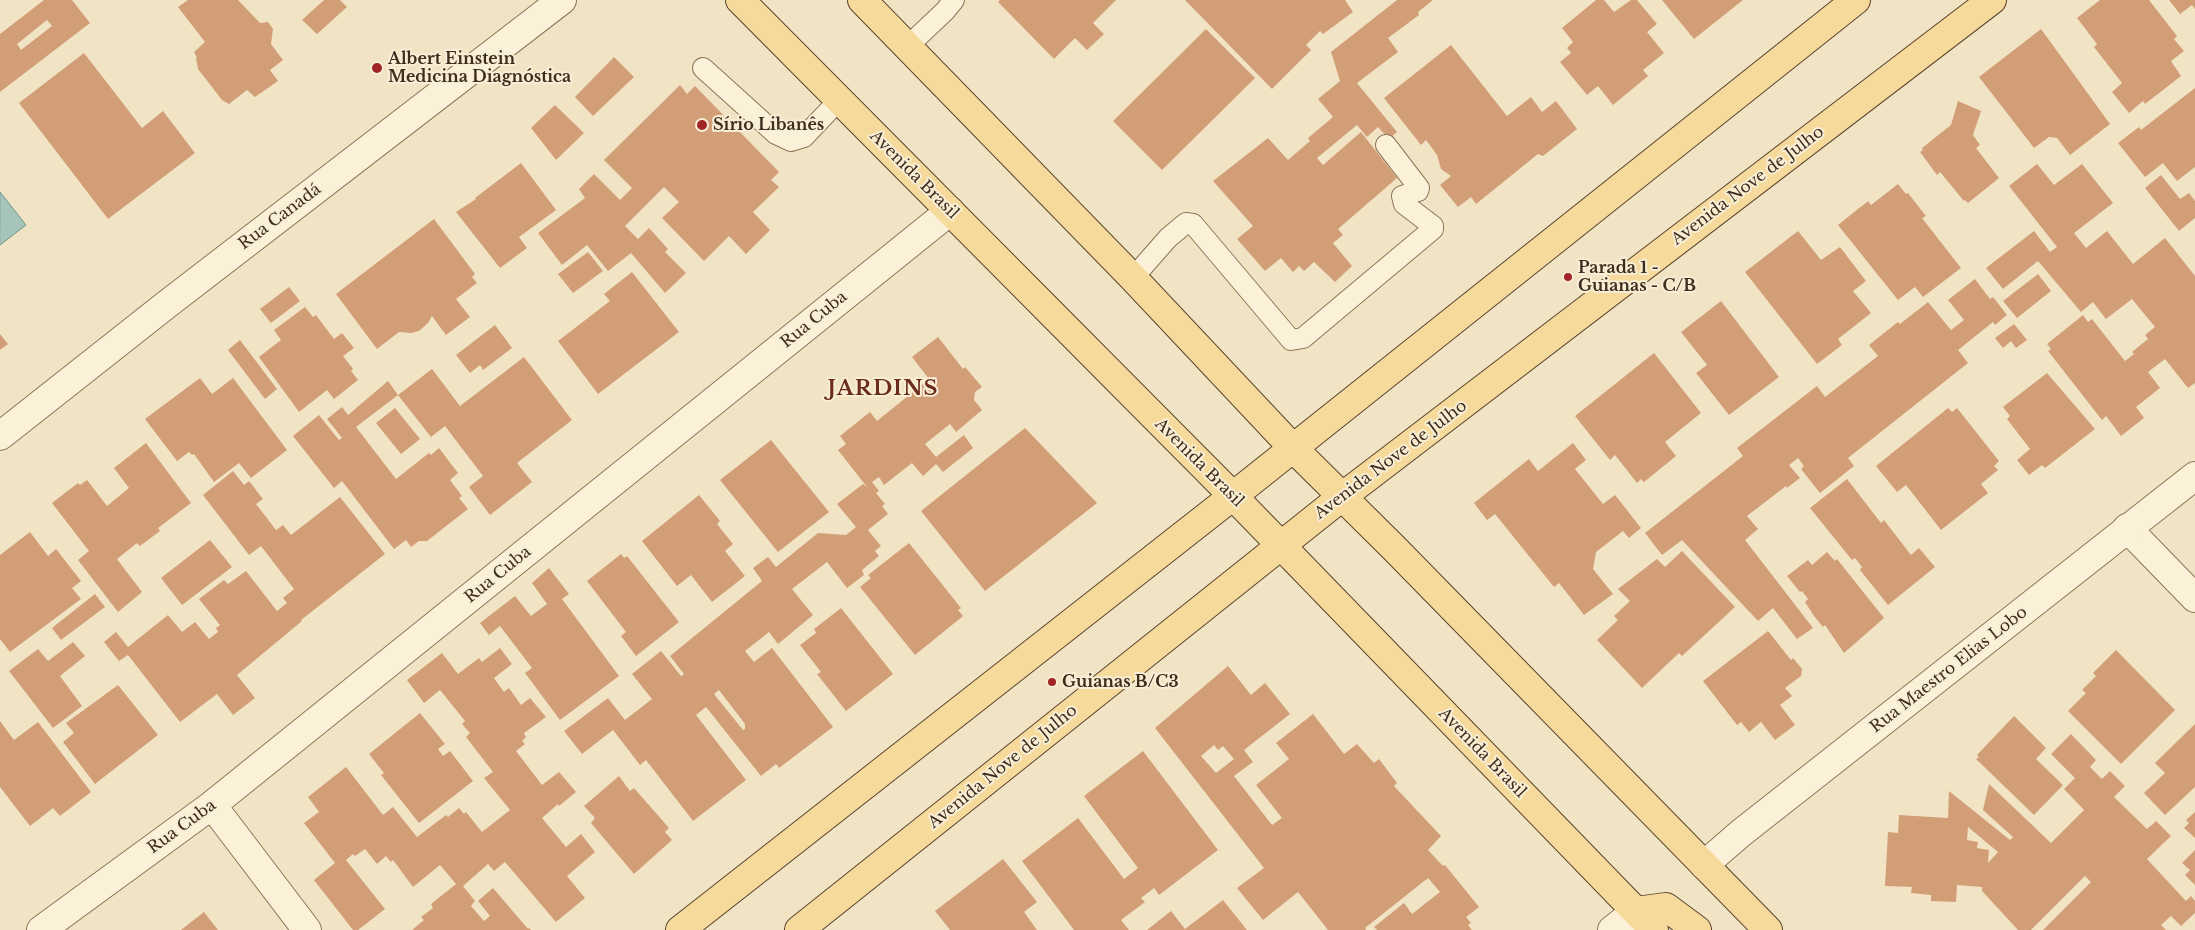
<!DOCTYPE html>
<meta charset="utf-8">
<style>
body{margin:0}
canvas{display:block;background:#f1e4c5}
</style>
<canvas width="2195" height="930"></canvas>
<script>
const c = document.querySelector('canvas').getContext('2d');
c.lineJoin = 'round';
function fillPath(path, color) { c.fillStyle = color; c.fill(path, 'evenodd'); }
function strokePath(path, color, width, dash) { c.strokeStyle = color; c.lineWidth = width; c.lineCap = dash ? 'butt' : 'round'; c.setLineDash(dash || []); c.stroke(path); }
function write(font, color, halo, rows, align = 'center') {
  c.font = font + ' "Libre Baskerville",serif'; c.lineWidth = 4; c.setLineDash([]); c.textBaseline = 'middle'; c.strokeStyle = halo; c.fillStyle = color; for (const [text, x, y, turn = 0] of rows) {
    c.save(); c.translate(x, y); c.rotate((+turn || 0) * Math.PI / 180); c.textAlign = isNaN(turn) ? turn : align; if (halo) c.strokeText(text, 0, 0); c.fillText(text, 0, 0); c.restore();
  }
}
const water = new Path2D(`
 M0,192L26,225L0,245Z`);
fillPath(water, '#a7c4bb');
strokePath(water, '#6c938a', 1);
fillPath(new Path2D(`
 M44,0H72L90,23L0,92V34ZM47,20L52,26L21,50L17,44Z
 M188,0H238L260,23L268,22L273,29L271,44L283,60L270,70L278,81L255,97L247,90L229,104L222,100L198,69L196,58H197L194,52L205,42L178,7Z
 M324,0H340L347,7L317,34L302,20Z
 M1000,0H1116L1093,23L1104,34L1087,50L1075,38L1054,59L998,2Z
 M1185,0H1345L1353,12L1323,34L1320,31L1306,45L1311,50L1272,89Z
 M1397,0H1433L1418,12L1419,15L1388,38L1398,52L1357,83L1397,132L1389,139L1378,127L1367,137L1357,125L1317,158L1323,165L1361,132L1397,178L1338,229L1343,235L1333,243L1352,266L1335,282L1314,262L1304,271L1299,266L1293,272L1281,258L1265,271L1237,239L1253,226L1213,181L1268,138L1288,160L1310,141L1308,138L1333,117L1318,99L1340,81L1331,52Z
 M1596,0H1604L1614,12L1631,0H1637L1657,24L1647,32L1664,53L1643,70L1648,76L1613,105L1598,86L1587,95L1560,62L1571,53L1567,48L1573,42L1562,28Z
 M1662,0H1743L1694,39Z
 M2100,0H2149L2177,36L2174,39L2184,51L2171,61L2181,76L2145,104L2143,101L2129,113L2112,92L2122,83L2094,47L2097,44L2077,18Z
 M2169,0H2195V9L2192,5L2180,14Z
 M1206,29L1255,78L1162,170L1113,121Z
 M2041,29L2110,124L2070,155L2057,138L2049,137L2034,148L1979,77Z
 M1451,45L1507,116L1531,97L1542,112L1556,101L1577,129L1543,156L1538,154L1476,204L1471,197L1458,207L1440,185L1451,176L1441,169L1437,155L1426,140L1421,145L1384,98Z
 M84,53L142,128L163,111L195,153L108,219L19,103Z
 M614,57L634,77L593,116L575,97Z
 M680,85L687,94L695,86L779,172L771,180L779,187L753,212L770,230L746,254L729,236L704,261L662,218L679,202L664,187L625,226L638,239L649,228L668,249L665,252L686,273L665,293L631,253L608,271L587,245L562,265L538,233L585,198L579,189L594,174L620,200L632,188L604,160Z
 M2195,88V167L2177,181L2163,163L2145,177L2118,143L2139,127L2141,130Z
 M1958,101L1981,111L1973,135L1980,145L1976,148L1999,178L1968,203L1965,200L1964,201L1940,172L1937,175L1920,152L1923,150L1922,148L1951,125Z
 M555,105L584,133L556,160L531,128Z
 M521,163L556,210L519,237L527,248L500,268L456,212L476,199L475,198Z
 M2037,164L2054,185L2082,164L2113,203L2074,233L2086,248L2107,231L2133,264L2165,238L2195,276V383L2188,388L2165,359L2148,372L2160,388L2136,407L2144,418L2121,436L2106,416L2102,420L2048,351L2051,349L2047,344L2083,315L2088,322L2092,319L2125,361L2134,354L2132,352L2148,339L2145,335L2155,327L2132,299L2106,319L2093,302L2081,312L2038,261L2003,289L1986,268L2034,231L2050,252L2057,247L2009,186Z
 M2161,175L2180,199L2189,193L2195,201V218L2179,231L2145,188Z
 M1898,184L1906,194L1908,193L1926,216L1922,218L1961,268L1923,297L1915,287L1898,300L1838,225L1868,201L1871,205Z
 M434,219L475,274L472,277L477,283L456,299L470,317L446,335L432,316L428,323L419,331L411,333L399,332L377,349L336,294Z
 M1798,231L1821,260L1840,247L1866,281L1853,291L1871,313L1838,339L1842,345L1817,364L1745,272Z
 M588,252L603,271L573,293L558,274Z
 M632,272L679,332L598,394L558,341L610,301L604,294Z
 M2038,274L2051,291L2017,318L2003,301Z
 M1975,279L1990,299L1993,297L2007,315L1995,325L1993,322L1958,350L1968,363L1848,458L1854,466L1820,493L1801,469L1804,466L1798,458L1789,465L1800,478L1787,488L1786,486L1747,516L1758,529L1745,540L1813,628L1797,639L1773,608L1758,621L1682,540L1662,555L1645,533L1743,456L1737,448L1817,386L1825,397L1878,356L1869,345L1898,322L1900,324L1928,302L1951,330L1964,320L1948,300Z
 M289,287L300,301L271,323L260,309Z
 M1721,301L1779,377L1729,415L1696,373L1707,365L1681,332Z
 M305,307L313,317L316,315L334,339L342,333L354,348L343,356L353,369L351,371L358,380L334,399L327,390L299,412L259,357L281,340L274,330Z
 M2014,324L2027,340L2016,348L2011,341L2003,348L1995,338Z
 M495,325L512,348L483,370L480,365L470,373L456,355Z
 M0,334L8,344L0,350Z
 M938,337L963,369L965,367L982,387L975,392L974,400L982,410L956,432L950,424L925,444L936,457L964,435L973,448L943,472L936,464L923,476L912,463L884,485L879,477L872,482L879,491L876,493L885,504L882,506L888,514L868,530L881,546L875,551L879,556L862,570L864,575L847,588L827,562L792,589L813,615L778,644L769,632L745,651L754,662L772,648L833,727L779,768L776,764L761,776L706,707L696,715L746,780L693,821L646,760L640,765L613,730L582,754L564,731L608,698L625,720L652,699L632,674L661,651L681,676L684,674L670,656L762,581L753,568L768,557L776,567L818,533L846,535L856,527L837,504L863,484L867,487L838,450L846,444L840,436L870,412L877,421L929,379L912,357ZM719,690L745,724V729L743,730L714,694Z
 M240,340L277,389L265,399L228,350Z
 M1654,353L1701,413L1665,442L1676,456L1644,482L1641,479L1637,483L1615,455L1610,460L1575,416Z
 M524,357L572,420L517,463L532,482L490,515L469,487L483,476L445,426L431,437L398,395L432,369L460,406Z
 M2047,373L2095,429L2045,468L2042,465L2029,475L2017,460L2030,449L2007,419L2010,416L2003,407Z
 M200,378L212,394L233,378L287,450L251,478L239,463L214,482L194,454L192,455L189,452L177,461L145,419Z
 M388,381L398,395L356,427L396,479L429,453L431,455L439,448L458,473L450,480L462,496L459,498L468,509L427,541H419L411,547L406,540L394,549L342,481L334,488L293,436L319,415L339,440L342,438L327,419L342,407L348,415Z
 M395,408L420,439L401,454L376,423Z
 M1948,408L1952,412L1957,408L1999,461L1994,466L1998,470L1981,484L1988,493L1941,530L1906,485L1897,492L1876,466Z
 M1025,428L1097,503L985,591L921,511Z
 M771,440L829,512L778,552L720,480Z
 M146,443L191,503L158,528L160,531L140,546L137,543L117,559L142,592L118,612L78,560L89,551L52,503L78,483L80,485L87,480L107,506L129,488L114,468Z
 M1573,443L1586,460L1575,469L1603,504L1615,495L1641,528L1629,538L1623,531L1596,552L1593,569L1613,594L1584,615L1559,583L1554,587L1495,514L1487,520L1474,503L1529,459L1538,471Z
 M233,471L244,485L249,481L263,499L256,504L276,530L283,525L291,535L340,497L385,554L301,620L302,621L237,675L255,698L233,715L217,694L180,722L128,655L119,661L104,642L116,632L128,647L168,615L182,632L195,622L209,639L218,632L216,628L220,625L199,599L224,580L228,584L246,571L277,611L287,603L283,598L294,589L261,546L249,555L203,495Z
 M1847,479L1881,523L1884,520L1911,555L1919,548L1935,567L1888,605L1860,570L1862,567L1855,558L1852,560L1810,508Z
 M699,495L720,521L717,524L733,544L725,551L745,576L712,602L691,575L677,586L642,541Z
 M30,532L48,556L56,549L81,581L72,588L81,599L10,652L0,639V555Z
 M210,540L232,567L182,605L161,578Z
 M909,543L961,608L958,610L963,616L915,655L860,587L871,578L868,575Z
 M1682,551L1735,607L1682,656L1679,653L1642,688L1597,640L1618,620L1614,616L1630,601L1618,589L1657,559L1665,567Z
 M1827,552L1835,561L1837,559L1884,618L1844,653L1825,625L1823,627L1814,616L1805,602L1808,599L1802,591L1800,592L1787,576L1808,560L1812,565Z
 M621,554L624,558L627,556L679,622L636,656L621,636L626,632L587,581Z
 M549,568L569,594L562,599L619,676L560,720L525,673L532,668L500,626L489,635L480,623L515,596L531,616L547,604L532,583Z
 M95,594L105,607L61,640L52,628Z
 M841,608L893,674L846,711L817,674L821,672L800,645L816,633L814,629Z
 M1768,631L1791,660L1793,658L1802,669L1801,676L1785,688L1792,696L1780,705L1795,725L1775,740L1761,722L1749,732L1741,722L1737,725L1703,681Z
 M73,642L85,656L60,676L82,706L53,728L9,671L38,649L48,661Z
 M500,648L512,664L494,678L504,692L509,688L521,705L530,698L546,717L524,733L526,737L522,741L525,744L516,751L542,785L559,772L576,792L559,806L558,804L542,818L566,847L581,834L595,852L567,876L585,898L556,922L505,862L494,871L488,864L463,886L475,901L471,906L484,921L490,916L478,901L493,888L528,929L529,928L531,930H412L424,920L421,917L433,908L431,904L456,884L440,865L413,887L393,860L391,862L386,856L377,864L365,849L355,856L353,854L346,860L385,909L358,930H353L314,880L335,863L304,823L319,812L308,797L346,767L383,815L393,807L417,837L446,815L448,817L459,808L464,814L466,812L482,832L510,810L484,778L493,772L466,737L470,733L462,724L465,721L440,690L424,703L407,680L442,653L458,674L479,658L482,662Z
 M2116,650L2175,710L2121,764L2068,711L2086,693L2082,690L2096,676L2093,673Z
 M1228,666L1251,695L1265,683L1290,714L1244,750L1253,762L1234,776L1272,825L1282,818L1256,785L1289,759L1276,743L1313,714L1344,754L1357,744L1374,763L1379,759L1397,783L1394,786L1441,836L1428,850L1443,866L1445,865L1479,907L1466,917L1471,923L1468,925L1472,930H1377L1374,927L1404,903L1412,914L1440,892L1428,878L1365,928L1366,930H1328L1298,892L1263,920L1237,888L1264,868L1155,728ZM1214,745L1218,750L1223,746L1234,759L1216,773L1201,756Z
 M118,685L158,735L95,784L63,742L74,733L66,723Z
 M420,713L445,744L438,749L443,756L450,751L473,781L419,823L381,775L384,773L369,754Z
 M2014,716L2046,748L2036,759L2063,785L2034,815L1976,759L1979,757L1977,755Z
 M0,721L14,740L38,722L91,792L60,816L53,808L30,826L0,787Z
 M2195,724V787L2165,815L2144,793L2165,773L2155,763Z
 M2071,734L2096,760L2090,767L2102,779L2110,771L2125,786L2114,797L2147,829L2156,821L2171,836L2147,859L2186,901L2191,896L2195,901V913L2181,926L2171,916L2161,925L2166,930H2043L2091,882L2085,876L2031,930H2018L1982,891V887L1957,885L1956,902L1931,901V895L1911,893L1912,887L1885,886L1888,832L1898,833L1899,815L1948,818L1949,791L2010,840L2013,837L1983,810L1989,784L2051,843L2084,810L2064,789L2075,778L2051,754ZM1968,827L1998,852L1988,863L1989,850L1977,848L1978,842L1967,840Z
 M1143,751L1218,850L1159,895L1154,888L1141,898L1145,902L1121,920L1129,930H1074L1022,861L1078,818L1124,879L1138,868L1084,796Z
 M619,776L630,791L634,788L669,828L665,832L672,840L634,874L591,823L595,818L584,806Z
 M2195,812V838L2184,828L2189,823L2186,820Z
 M2195,850V885L2185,875L2190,870L2182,863Z
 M1003,859L1037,902L1024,912L1037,930H950L935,911Z
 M1223,900L1247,930H1147L1171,911L1185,929Z
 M204,912L218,930H181Z`), '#d29e78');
const service = new Path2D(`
 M907,47L945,11L954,0
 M703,68L776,134L791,141L804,137L839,100
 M1133,278L1168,238L1186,223L1193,224L1291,340L1303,338L1433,229V226L1404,204L1402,196L1418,191L1419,188L1386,145`);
const minor = new Path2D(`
 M2127,528L2195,598
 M212,805L307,930
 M41,930L212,805L950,211`);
const tertiary = new Path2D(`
 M0,436L166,305L562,0
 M1704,865L1741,833L2195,476
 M1612,930L1636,911`);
const primary = new Path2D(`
 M740,0L1233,496L1654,930
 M862,0L1133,278L1293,448L1394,548L1768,930
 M1636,911L1666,907L1697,930
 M680,930L1233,496L1856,0
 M799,930L1343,496L1992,0`);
strokePath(service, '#8d7559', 22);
strokePath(minor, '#8d7559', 30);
strokePath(tertiary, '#8d7559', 30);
strokePath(primary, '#5b432e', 30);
strokePath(service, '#fbf1d9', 20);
strokePath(minor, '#fbf1d9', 28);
strokePath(tertiary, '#fbf1d9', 28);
strokePath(primary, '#f6da9b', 28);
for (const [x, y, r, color] of [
 [377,68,6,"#a12526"],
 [702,125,6,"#a12526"],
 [1568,277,5,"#a12526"],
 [1052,682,5,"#a12526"]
]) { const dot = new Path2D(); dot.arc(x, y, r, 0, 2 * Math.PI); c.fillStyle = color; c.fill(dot); strokePath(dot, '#f8eed5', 2); }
write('bold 16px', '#3d2d1e', '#f8eed5', [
 ["Albert Einstein",388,59],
 ["Medicina Diagnóstica",388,77],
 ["Sírio Libanês",713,125],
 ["Parada 1 -",1578,268],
 ["Guianas - C/B",1578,286],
 ["Guianas B/C3",1062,682]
], 'left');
write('16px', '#3d2d1e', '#f8eed5', [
 ["Avenida Brasil",914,175,45],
 ["Avenida Nove de Julho",1748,186,-37],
 ["Rua Canadá",280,217,-37],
 ["Rua Cuba",814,320,-39],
 ["Avenida Nove de Julho",1391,460,-37],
 ["Avenida Brasil",1199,463,45],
 ["Rua Cuba",498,575,-39],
 ["Rua Maestro Elias Lobo",1949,670,-38],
 ["Avenida Brasil",1482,753,46],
 ["Avenida Nove de Julho",1003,767,-39],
 ["Rua Cuba",182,827,-36]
]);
c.letterSpacing = '1px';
write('bold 21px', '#6c2c1b', '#f8eed5', [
 ["JARDINS",883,389]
]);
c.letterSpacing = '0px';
</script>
